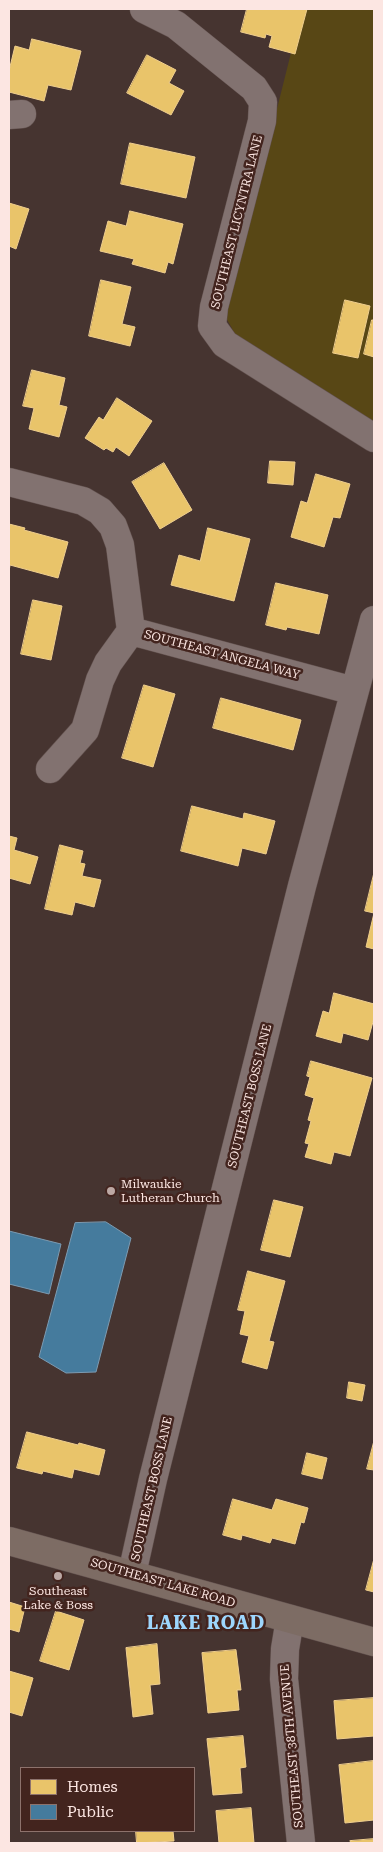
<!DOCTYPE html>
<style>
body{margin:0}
#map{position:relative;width:383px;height:1852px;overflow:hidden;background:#463430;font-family:"Roboto Serif",serif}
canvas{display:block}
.frame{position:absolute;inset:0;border:10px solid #fce6e2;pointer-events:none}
.legend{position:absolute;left:20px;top:1767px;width:175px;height:65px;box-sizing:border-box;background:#43241e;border:1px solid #8d726c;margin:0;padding:6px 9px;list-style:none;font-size:15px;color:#fce6e2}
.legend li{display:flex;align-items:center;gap:10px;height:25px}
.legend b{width:25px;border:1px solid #8d726c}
</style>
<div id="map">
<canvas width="383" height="1852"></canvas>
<div class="frame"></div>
<ul class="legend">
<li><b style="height:14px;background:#e9c46a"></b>Homes</li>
<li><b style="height:14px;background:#457b9d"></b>Public</li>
</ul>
</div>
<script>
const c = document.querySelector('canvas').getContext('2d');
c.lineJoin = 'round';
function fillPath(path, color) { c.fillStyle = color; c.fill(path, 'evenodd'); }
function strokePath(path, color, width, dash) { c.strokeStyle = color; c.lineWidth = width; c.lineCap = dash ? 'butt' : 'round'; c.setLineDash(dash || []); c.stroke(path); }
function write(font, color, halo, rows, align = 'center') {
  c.font = font + ' "Roboto Serif",serif'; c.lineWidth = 5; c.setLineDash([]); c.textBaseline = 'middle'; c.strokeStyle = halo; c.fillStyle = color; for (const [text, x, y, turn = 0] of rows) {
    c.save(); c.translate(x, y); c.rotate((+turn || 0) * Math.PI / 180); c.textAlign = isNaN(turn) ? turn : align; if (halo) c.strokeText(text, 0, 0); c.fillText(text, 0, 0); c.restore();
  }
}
fillPath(new Path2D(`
 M302,9H374V422L239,341L225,316Z`), '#584715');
const homes = new Path2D(`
 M247,9H307L295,54L269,47L272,36L266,34L265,38L241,32Z
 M32,39L81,51L71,90L48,85L44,101L9,92V71L15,46L29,50Z
 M147,55L176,70L169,83L184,91L171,115L127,93Z
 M130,143L195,157L186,198L121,184Z
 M9,203L29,209L16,249L9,246Z
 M130,211L183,224L173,264L168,262L165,273L132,264L134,259L100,251L108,221L126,226Z
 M101,280L131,287L122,324L135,327L130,346L89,336Z
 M345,300L370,306L358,358L333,353Z
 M372,320H374V357L364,354Z
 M32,370L65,378L59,405L67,407L59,437L29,429L34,408L23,406Z
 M117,398L152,421L129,456L116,447L113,452L106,448L104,450L85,438L99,417L103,420Z
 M270,461L295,462L293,485L268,483Z
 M164,463L192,510L160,529L132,482Z
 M316,474L350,484L340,518L333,517L324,547L291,537L301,501L307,503Z
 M9,524L25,528L24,530L68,542L58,578L10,565L9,572Z
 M208,528L250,539L234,601L171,585L179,555L200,561Z
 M276,583L328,595L319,634L287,627L286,630L266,625Z
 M33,600L62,606L51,660L21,654Z
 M144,685L175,694L153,767L122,758Z
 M221,698L301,720L293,750L213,728Z
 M192,806L243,819L244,813L275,821L266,854L242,848L238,866L181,851Z
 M9,836L17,838L14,850L38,857L30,884L9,878Z
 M60,845L83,851L80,863L85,864L82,876L101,880L94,907L75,902L72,915L45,909Z
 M374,873V949L366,947L374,913L365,911Z
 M334,993L374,1004V1018L368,1040L343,1033L341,1043L316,1036L323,1011L329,1013Z
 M311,1061L372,1078L350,1156L334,1152L331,1164L305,1157L309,1144L305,1143L311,1121L308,1120L314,1098L305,1095L310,1077L307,1076Z
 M274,1200L303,1207L290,1257L261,1250Z
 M248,1271L285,1281L269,1341L274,1342L267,1369L242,1362L249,1336L240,1334L245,1311L238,1310Z
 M349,1382L365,1385L362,1401L347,1398Z
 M27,1432L78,1445L79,1443L105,1450L99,1475L74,1469L72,1478L43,1471L42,1474L17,1468Z
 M374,1441V1470L367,1469Z
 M307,1453L327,1458L322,1479L302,1474Z
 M233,1499L272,1510L276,1499L308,1508L304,1523L301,1522L295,1544L272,1538L270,1543L242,1535L241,1540L223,1535Z
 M374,1559V1592L366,1590Z
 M9,1602L25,1607L19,1632L9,1629Z
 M56,1611L84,1620L69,1670L40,1661Z
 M157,1644L160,1684L150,1685L153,1714L133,1717L126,1648Z
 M236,1650L241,1690H237L239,1710L208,1713L202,1653Z
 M9,1671L33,1678L22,1716L9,1712Z
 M374,1698V1736L337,1739L334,1701Z
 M243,1736L246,1767L240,1768L242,1793L213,1795L207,1739Z
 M373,1761L374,1820L345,1823L339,1765Z
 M251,1808L254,1843H219L216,1811Z
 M136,1831H173L174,1841L137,1843Z
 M374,1839V1843H351L350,1841Z`);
fillPath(homes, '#e9c46a');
strokePath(homes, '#efce8e', 1);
const public = new Path2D(`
 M106,1222L131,1238L96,1372L66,1373L39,1357L75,1223Z
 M9,1231L61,1244L49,1294L9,1284Z`);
fillPath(public, '#457b9d');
strokePath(public, '#7c9bb2', 1);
const minor = new Path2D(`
 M144,9L176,25L254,88L263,102L262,121L214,307L212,326L225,344L374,438
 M9,115L22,114
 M9,482L83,501L100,511L113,526L120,545L131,631
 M131,631L354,691
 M50,769L85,730L100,680L108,663L131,631
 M132,1574L153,1479L302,886L374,620
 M290,1619L285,1649L284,1679L301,1843`);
const major = new Path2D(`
 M9,1541L374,1642`);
strokePath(minor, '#62514e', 29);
strokePath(major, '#62514e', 29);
strokePath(minor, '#827270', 28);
strokePath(major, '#7d6c64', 28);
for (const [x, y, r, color] of [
 [111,1191,5,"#bca8a4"],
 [58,1576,5,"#bca8a4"]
]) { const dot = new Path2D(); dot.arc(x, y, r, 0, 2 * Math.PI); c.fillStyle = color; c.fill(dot); strokePath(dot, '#43241e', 2); }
write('12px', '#fce6e2', '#43241e', [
 ["SOUTHEAST LICYNTRA LANE",237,222,-76],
 ["SOUTHEAST ANGELA WAY",222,655,15],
 ["SOUTHEAST BOSS LANE",250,1096,-76],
 ["SOUTHEAST BOSS LANE",152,1489,-77],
 ["SOUTHEAST LAKE ROAD",163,1583,16],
 ["SOUTHEAST 38TH AVENUE",292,1746,-95]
]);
write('12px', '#fce6e2', '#43241e', [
 ["Milwaukie",121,1184],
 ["Lutheran Church",121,1198],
 ["Southeast",58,1591,"center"],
 ["Lake & Boss",58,1605,"center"]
], 'left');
c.letterSpacing = '1px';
write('bold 18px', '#9dd6fd', '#43241e', [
 ["LAKE ROAD",206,1624]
]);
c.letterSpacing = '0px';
</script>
